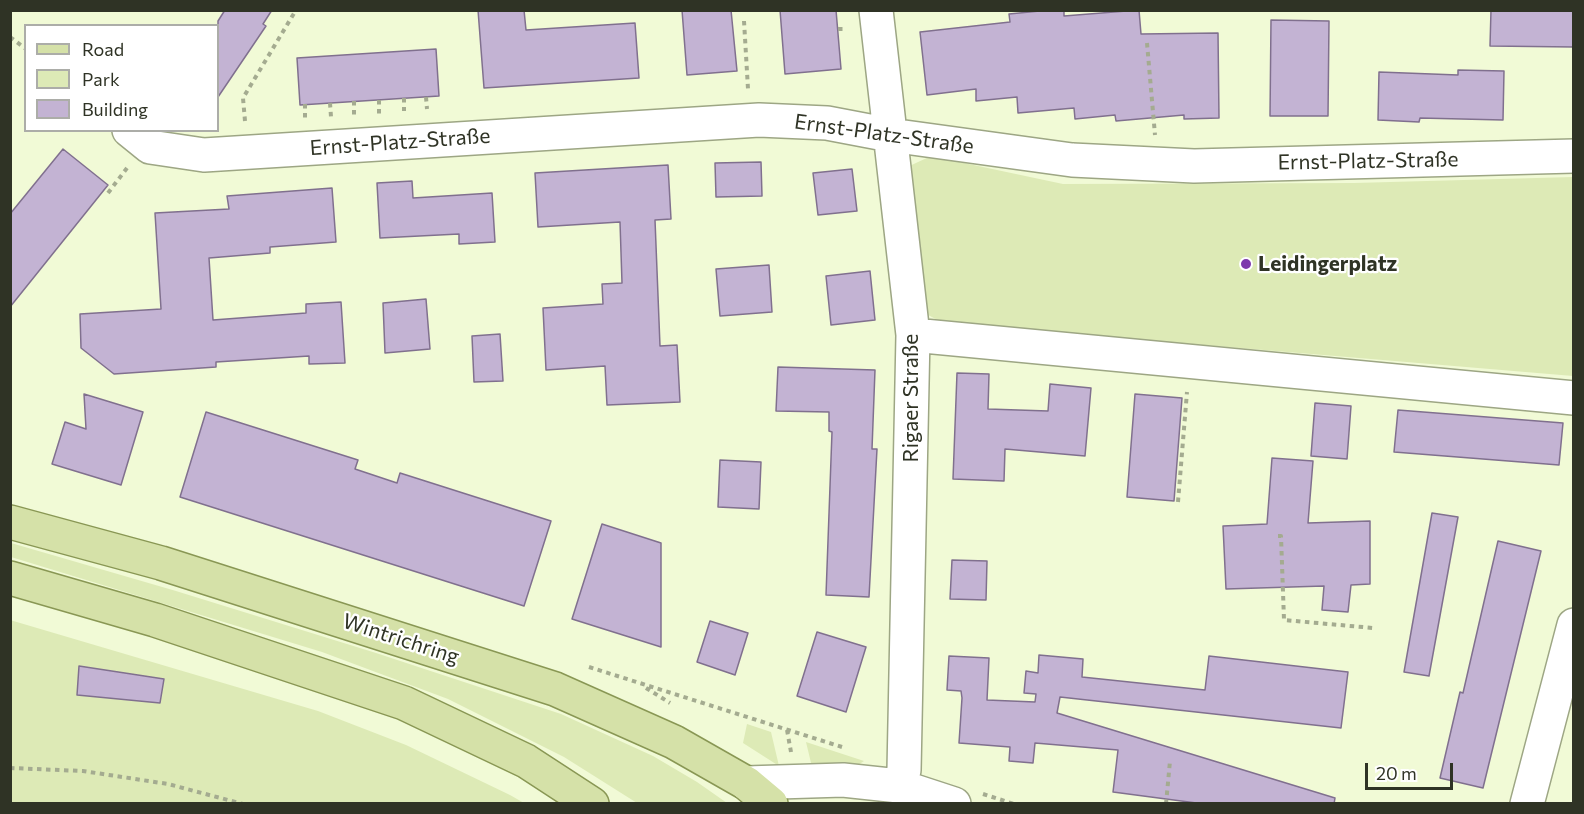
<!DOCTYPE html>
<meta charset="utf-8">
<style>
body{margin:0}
#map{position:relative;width:1584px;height:814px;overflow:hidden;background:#f1fad6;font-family:Commissioner,sans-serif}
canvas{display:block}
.frame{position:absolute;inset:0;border:12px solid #2f3325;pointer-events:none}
.legend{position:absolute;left:24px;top:24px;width:195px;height:108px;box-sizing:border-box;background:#fff;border:2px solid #acada8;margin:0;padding:8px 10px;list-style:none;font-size:18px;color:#2f3325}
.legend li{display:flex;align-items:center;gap:12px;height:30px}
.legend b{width:30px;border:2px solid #acada8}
.scale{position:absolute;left:1365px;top:763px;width:88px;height:27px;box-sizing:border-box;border:3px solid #2f3325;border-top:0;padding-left:8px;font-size:18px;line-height:21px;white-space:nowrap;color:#2f3325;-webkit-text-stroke:4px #fff;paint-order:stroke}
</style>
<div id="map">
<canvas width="1584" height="814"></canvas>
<div class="frame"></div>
<ul class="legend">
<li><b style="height:8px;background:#d5e1a8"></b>Road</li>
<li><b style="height:16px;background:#ddeab6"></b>Park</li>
<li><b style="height:16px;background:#c3b3d3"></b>Building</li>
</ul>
<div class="scale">20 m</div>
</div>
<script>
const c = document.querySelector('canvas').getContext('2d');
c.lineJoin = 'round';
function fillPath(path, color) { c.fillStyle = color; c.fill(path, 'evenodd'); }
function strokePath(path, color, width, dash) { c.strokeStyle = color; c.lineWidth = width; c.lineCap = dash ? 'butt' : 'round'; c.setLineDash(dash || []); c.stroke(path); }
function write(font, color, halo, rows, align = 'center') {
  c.font = font + ' Commissioner,sans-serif'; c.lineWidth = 4.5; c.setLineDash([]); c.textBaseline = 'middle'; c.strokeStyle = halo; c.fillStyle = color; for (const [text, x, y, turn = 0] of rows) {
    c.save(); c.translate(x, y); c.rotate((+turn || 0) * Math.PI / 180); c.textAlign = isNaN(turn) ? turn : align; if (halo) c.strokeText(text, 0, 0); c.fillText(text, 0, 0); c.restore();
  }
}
fillPath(new Path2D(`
 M931,156L1063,184L1354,183L1573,177V376L943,323L919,310L903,169Z
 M11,543L176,591L376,653L561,714L653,756L697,782L727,803H637L564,757L448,699L322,652L11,557Z
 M10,620L318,711L406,745L510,795L524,803H11Z
 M747,724L771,732L779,766L743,743Z
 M806,742L864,761L858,765L812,767Z`), '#ddeab6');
const building = new Path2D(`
 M225,10H272L263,24L266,26L218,97V21Z
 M478,10H524L526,30L635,23L639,78L484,88Z
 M682,10H731L737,71L687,75Z
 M780,10H836L841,69L785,74Z
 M1050,10H1064V16L1139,10L1141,34L1218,33L1219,118L1184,119V115L1116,121L1115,115L1075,119L1074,108L1018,113L1017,97L976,101V89L927,95L920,32L1010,22L1009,14Z
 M1491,10H1574V47L1490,46Z
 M1271,20L1329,21L1328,116H1270Z
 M436,49L439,96L300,105L297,58Z
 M1458,70L1504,71L1503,120L1420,118L1419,122L1378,120L1379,72L1458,75Z
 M63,149L108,185L10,307V214Z
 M761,162L762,196L716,197L715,163Z
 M668,165L671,219L655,220L660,346L677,345L680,402L607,405L605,366L546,370L543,308L603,304L602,284L622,283L620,222L538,227L535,173Z
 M852,169L857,211L818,215L813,173Z
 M412,181L413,198L492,193L495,242L459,244V234L380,238L377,183Z
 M332,188L336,242L270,247V253L209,258L213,320L306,313V304L341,302L345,363L309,364V356L216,362V367L114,374L81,348L80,314L161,309L155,213L229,209L227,196Z
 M769,265L772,312L720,316L716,269Z
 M870,271L875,320L831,325L826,276Z
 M426,299L430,349L385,353L383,303Z
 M500,334L503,381L474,382L472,336Z
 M778,367L875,370L872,449H877L869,597L826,595L832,432L829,431V412L776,411Z
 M957,373L989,374L988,409L1048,411L1050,384L1091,388L1085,456L1005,449L1004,481L953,479Z
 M84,394L143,412L121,485L52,464L65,422L86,429Z
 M1135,394L1182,398L1174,501L1127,497Z
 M1315,403L1351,406L1347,459L1311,456Z
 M1398,410L1563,423L1559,465L1394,452Z
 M206,412L358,460L355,469L397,483L400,473L551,521L524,606L180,497Z
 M1272,458L1313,461L1308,523L1370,521V584L1351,585L1348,612L1322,610L1324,586L1226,589L1223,526L1267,524Z
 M720,460L761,462L759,509L718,507Z
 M1432,513L1458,517L1429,676L1404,672Z
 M602,524L661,543V647L572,619Z
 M1498,541L1541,551L1483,788L1440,778L1460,692L1463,693Z
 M952,560L987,561L986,600L950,599Z
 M710,621L748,633L735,675L697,662Z
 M817,632L866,647L846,712L797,696Z
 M1039,655L1083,659L1082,677L1205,690L1209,656L1348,672L1341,728L1060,697L1057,713L1335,798L1334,804H1204L1113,792L1118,750L1035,743L1033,763L1009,761L1010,747L959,743L962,698L961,691L947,690L949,656L989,658L987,700L1035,702L1036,694L1024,693L1026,671L1038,673Z
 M79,666L164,679L160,703L77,695Z`);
fillPath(building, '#c3b3d3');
strokePath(building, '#80708e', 1.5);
const street = new Path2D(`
 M876,10L913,335L904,770L899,786
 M129,130L150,147L204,155L759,120L827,123L890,135L1072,160L1194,166L1574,156
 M913,335L1574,398
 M746,783L843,780L899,786L954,804
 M1527,804L1574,625`);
const primary = new Path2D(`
 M10,522L161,563L555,689L674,742L746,783L771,804
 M10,578L155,620L404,703L526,761L592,804`);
strokePath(street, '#9da684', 36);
strokePath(primary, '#899754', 36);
strokePath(new Path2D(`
 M744,21L748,89
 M838,29H847
 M10,37L26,49
 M1147,43L1155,135
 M426,97L427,109
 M404,98V111
 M379,100V114
 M354,101V115
 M330,103L331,117
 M305,104V118
 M245,121L243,98L296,10
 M108,193L127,168
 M1178,502L1187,392
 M1278,536H1281L1284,620L1373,628
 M589,667L842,747
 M646,688L670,703
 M787,730L791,752
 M10,768L83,771L168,784L243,804
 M983,794L1014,804
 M1166,804L1170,761`), '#a4ab90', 4, [4.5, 4.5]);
strokePath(street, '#fff', 33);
strokePath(primary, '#d5e1a8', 33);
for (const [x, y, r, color] of [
 [1246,264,6,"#7d39ac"]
]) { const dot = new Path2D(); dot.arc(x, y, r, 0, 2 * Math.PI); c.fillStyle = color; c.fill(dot); strokePath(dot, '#fff', 2); }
write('21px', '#2f3325', '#fff', [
 ["Ernst-Platz-Straße",884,134,8],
 ["Ernst-Platz-Straße",400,142,-4],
 ["Ernst-Platz-Straße",1368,161,-1],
 ["Rigaer Straße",911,398,-90],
 ["Wintrichring",401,639,18]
]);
write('bold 21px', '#2f3325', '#fff', [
 ["Leidingerplatz",1258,264]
], 'left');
</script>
